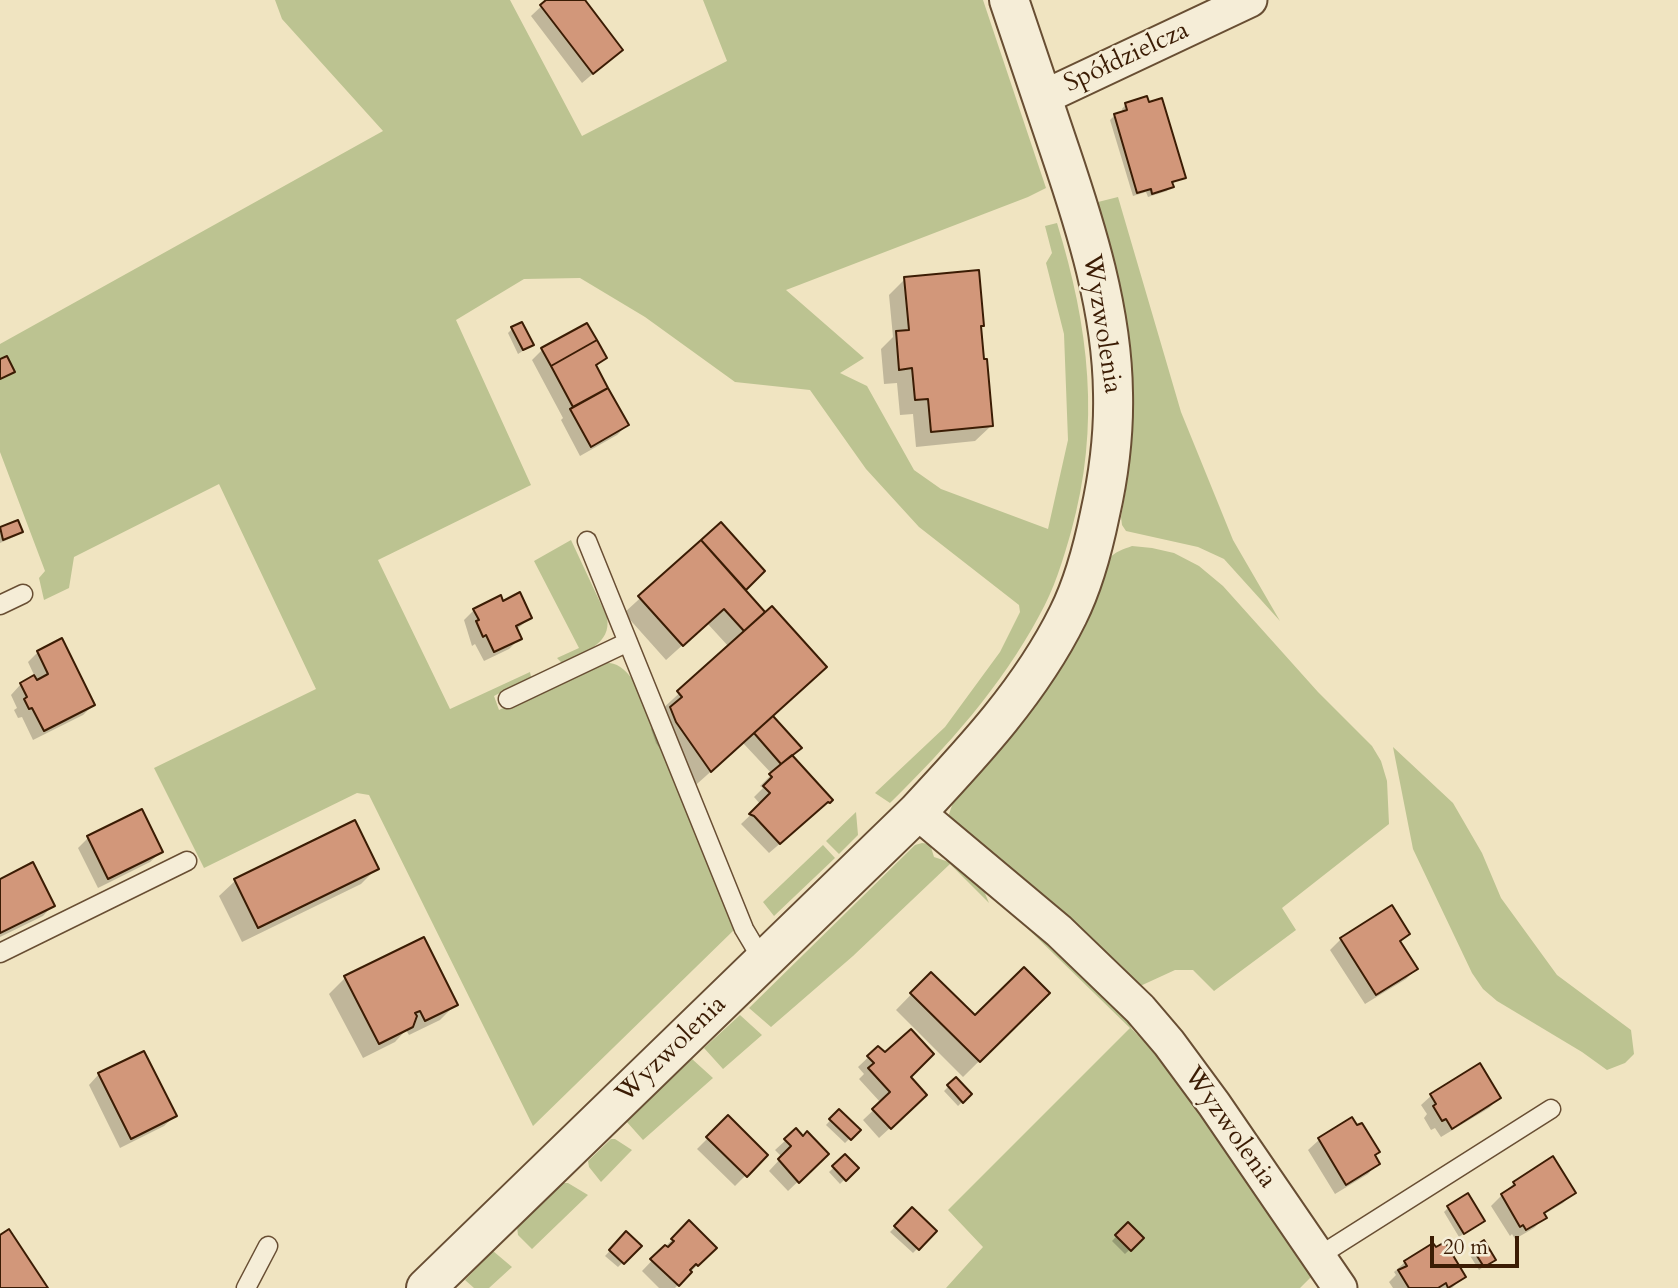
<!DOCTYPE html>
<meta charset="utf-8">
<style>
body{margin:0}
#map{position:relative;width:1678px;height:1288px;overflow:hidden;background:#f0e4c1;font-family:Cardo,serif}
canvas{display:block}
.scale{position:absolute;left:1430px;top:1236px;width:89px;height:32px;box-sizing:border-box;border:4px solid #3b1c04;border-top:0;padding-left:9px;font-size:21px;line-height:24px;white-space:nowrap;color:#3b1c04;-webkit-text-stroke:5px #f5edd7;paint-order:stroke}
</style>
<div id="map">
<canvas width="1678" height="1288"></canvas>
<div class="scale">20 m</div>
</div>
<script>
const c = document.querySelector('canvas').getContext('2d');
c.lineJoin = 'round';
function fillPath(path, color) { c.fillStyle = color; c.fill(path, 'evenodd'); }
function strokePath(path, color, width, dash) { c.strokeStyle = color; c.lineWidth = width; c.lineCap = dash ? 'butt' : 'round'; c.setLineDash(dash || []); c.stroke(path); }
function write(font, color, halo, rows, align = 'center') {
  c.font = font + ' Cardo,serif'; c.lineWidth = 5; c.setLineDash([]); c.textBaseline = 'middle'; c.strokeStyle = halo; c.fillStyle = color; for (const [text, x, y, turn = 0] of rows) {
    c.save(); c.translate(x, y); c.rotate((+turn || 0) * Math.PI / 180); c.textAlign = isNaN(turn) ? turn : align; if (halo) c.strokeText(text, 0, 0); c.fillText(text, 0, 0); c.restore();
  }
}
fillPath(new Path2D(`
 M275,0H510L582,136L727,61L703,0H983L1046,188L1028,197L786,290L864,358L840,373L867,386L914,470L941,489L1048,529L1068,440L1064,334L1046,263L1052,253L1045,226L1057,223C1089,327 1101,425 1071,532C1063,560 1054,590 1039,616C1001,687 947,747 890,803L875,793L945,727L1000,652L1020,612L1019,605L919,527L866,469L810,390L735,382L645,317L580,278L524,279L456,320L531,485L378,560L450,709L530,672L531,677L494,696L499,710L590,666C609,659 621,663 633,680L735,929L533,1126L369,795L357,793L204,868L154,768L316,689L219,484L74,557L69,588L44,600L39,578L45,571L0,452V344L383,131L282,19Z
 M1118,197L1181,412L1233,540L1280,621L1224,559L1198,547L1126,531L1122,525L1121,517C1145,403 1128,313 1098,202Z
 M571,540L607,617C612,645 583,652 562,663L557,658L579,648L534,561Z
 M1132,546L1152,548L1174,553L1199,566L1223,586L1318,692L1372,746L1381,761L1387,781L1389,824L1282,908L1296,930L1214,991L1193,970H1175L1138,987L950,825L949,814L954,800C1003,744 1054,688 1087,620C1095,603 1099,572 1109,559C1114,552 1124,549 1132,546Z
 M1393,747L1453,803L1482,853L1501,898L1557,975L1631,1030L1634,1054L1625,1063L1607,1070L1582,1052L1497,1001L1483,989L1472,973L1413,849Z
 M856,812L858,835L839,854L826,841Z
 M922,843L930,844L934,857L955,864L984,891L989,903L950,864L853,956L771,1027L749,1008L915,845Z
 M823,845L835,858L774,916L763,902Z
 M1027,921L1127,1017L1131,1028L1149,1047L1217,1130L1314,1274L1300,1288H946L983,1247L948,1210L1130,1028L1021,922Z
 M740,1015L762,1035L723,1069L704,1048Z
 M692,1059L713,1078L643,1140L626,1121Z
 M611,1139H615L632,1150L601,1182L589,1167L588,1161Z
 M563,1183H568L588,1195L532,1249L518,1235L517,1227Z
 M493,1251L512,1267L489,1288H474L465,1280Z`), '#bcc391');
fillPath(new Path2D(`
 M548,0H583L621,50L582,83L531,16Z
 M1126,104L1184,177L1171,184L1167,191L1148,197L1146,192L1133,196L1110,120L1115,115L1123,113L1122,109Z
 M905,279L982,325L979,328L991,426L975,441L916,447L913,414L900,415L897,383L884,384L881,349L893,337L889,295Z
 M512,329L532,345L518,354L508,333Z
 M542,350L605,358L595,368L627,425L617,435L580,456L561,420L563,418L532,360Z
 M17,522L21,531L16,536L0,543V529Z
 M720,525L763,571L743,590L765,614L825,667L772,717L799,748L791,757L831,800L769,853L741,824L761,805L754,797L763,788L760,786L772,774L743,743L689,791L656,743L651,729L662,718L658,713L729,647L707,623L666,660L624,613Z
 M503,603L530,618L516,630L520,638L509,649L484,661L475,644L472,646L464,620L474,610Z
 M38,652L93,705L83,715L33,740L22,717L18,718L14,710L17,708L11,695L21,684L35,677L28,662Z
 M354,822L377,868L361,884L242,942L219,896L235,881Z
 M88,838L161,852L150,862L98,888L78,848Z
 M0,881L53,905L43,916L0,937Z
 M1392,907L1408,934L1400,943L1416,969L1406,979L1365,1004L1330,950L1341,939Z
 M931,974L975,1018L1048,993L963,1077L896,1010Z
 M345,978L456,1004L440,1020L409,1035L406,1030L395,1042L363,1058L329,994Z
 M878,1048L915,1105L879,1138L863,1120L881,1103L859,1079L864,1074L858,1067Z
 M99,1074L175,1116L164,1126L120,1148L89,1085Z
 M956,1079L970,1094L958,1106L944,1091Z
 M1432,1095L1499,1098L1489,1108L1441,1137L1435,1128L1431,1130L1424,1118L1427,1114L1421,1105Z
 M839,1111L858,1130L845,1143L826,1125Z
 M728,1118L766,1155L735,1186L697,1149Z
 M1352,1120L1378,1163L1368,1174L1335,1194L1308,1150L1319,1140Z
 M786,1140L827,1154L788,1191L769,1171L782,1157L775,1150Z
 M845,1157L856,1168L840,1184L829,1172Z
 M1514,1183L1574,1192L1563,1203L1543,1215L1545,1217L1534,1228L1515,1239L1512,1234L1510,1236L1491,1206Z
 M1448,1208L1483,1221L1459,1237L1444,1212Z
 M912,1210L935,1231L913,1253L890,1232Z
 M689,1222L714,1248L675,1288H659L642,1271Z
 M1128,1224L1142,1238L1125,1254L1112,1241Z
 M626,1234L639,1246L618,1267L605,1256Z
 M1433,1245L1463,1277L1452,1288H1393L1389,1282L1396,1275L1394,1272L1405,1262Z
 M1473,1249L1493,1260L1479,1270L1469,1254Z`), '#0003');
const building = new Path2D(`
 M546,0H585L623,50L593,74L540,5Z
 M1147,96L1149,102L1162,98L1186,178L1172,182L1174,187L1152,194L1151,189L1137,193L1114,114L1127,110L1125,103Z
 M979,270L984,326H981L984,359H987L993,426L931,432L928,399L915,400L912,368L899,370L896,331L909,330L904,277Z
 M522,322L534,345L523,350L511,327Z
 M587,323L597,340L551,366L541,348Z
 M597,340L607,358L596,365L608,388L573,407L551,366Z
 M7,356L15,372L0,379V359Z
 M608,388L629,425L591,447L570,409Z
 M18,520L23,532L3,540L0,527Z
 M721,522L765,571L746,590L701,540Z
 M701,540L765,612L744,631L724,609L683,646L638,596Z
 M520,592L532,618L516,626L522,639L494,652L486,635L483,637L476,621L479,620L473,609L501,595L503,601Z
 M772,606L827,667L711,772L676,722L670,707L682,697L677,691Z
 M62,638L95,705L44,731L32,708L29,709L24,699L27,697L20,683L34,675L37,680L48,674L37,651Z
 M773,716L802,748L781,764L754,733Z
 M792,755L833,800L830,803L828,802L780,844L754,816L749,814L770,793L763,786L772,777L769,774Z
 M142,809L163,852L108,879L87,836Z
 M355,820L379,869L258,928L234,879Z
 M33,862L55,906L0,933V879Z
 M1392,905L1410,934L1400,941L1418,969L1376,995L1340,938Z
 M424,937L458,1005L425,1021L420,1011L415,1013L417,1016L413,1027L379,1044L344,976Z
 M1024,967L1050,993L980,1062L910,993L931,972L975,1015Z
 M911,1029L934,1054L911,1077L927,1095L891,1129L872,1109L890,1092L868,1068L874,1063L867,1056L878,1046L885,1052Z
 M144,1051L177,1116L131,1139L98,1073Z
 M1480,1063L1501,1098L1452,1129L1446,1119L1442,1121L1433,1106L1436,1104L1430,1094Z
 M956,1077L972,1094L963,1103L947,1085Z
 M839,1109L861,1130L851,1140L829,1119Z
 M728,1115L768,1155L747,1177L706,1137Z
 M1352,1117L1357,1125L1362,1123L1380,1152L1375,1155L1380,1164L1346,1185L1318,1138Z
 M796,1128L803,1136L807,1131L829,1154L799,1183L778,1159L791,1146L784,1139Z
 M845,1154L859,1168L846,1181L832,1166Z
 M1553,1156L1576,1193L1544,1213L1547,1218L1526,1230L1523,1225L1520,1227L1501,1194L1515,1185L1513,1182Z
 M1468,1193L1485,1221L1464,1234L1447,1206Z
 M912,1207L937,1231L919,1250L894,1226Z
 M689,1220L717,1248L698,1266L696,1264L690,1270L692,1272L679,1286L650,1259L665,1245L668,1247L674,1241L671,1239Z
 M1128,1222L1144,1238L1131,1251L1115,1235Z
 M9,1229L48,1288H0V1235Z
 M626,1231L642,1246L624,1264L609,1250Z
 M1484,1240L1496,1260L1484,1267L1472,1248Z
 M1445,1242L1466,1277L1448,1288L1446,1283L1438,1288H1409L1398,1270L1407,1266L1404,1261L1433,1243L1436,1247Z`);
fillPath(building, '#d2977a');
strokePath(building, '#3b1c04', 2);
const service = new Path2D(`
 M587,541L744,929L763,961
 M0,605L23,594
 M508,699L628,642
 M0,953L187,861
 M1319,1256L1551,1109
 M246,1288L268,1246`);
const minor = new Path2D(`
 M1042,98L1250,0
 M917,812L1059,931L1140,1009L1169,1043L1214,1104L1340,1288`);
const tertiary = new Path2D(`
 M426,1288L917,812C974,751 1031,690 1068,615C1084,583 1093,548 1100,514C1109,474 1114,434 1113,393C1112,310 1086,228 1060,151C1043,100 1026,50 1009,0`);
strokePath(service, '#684e33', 21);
strokePath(minor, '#684e33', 37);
strokePath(tertiary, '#684e33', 42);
strokePath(service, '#f5edd7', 18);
strokePath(minor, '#f5edd7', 33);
strokePath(tertiary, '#f5edd7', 38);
write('26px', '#3b1c04', '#f5edd7', [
 ["Spółdzielcza",1127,58,-25],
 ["Wyzwolenia",1101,324,81],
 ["Wyzwolenia",672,1050,-44],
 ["Wyzwolenia",1229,1128,55]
]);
</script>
